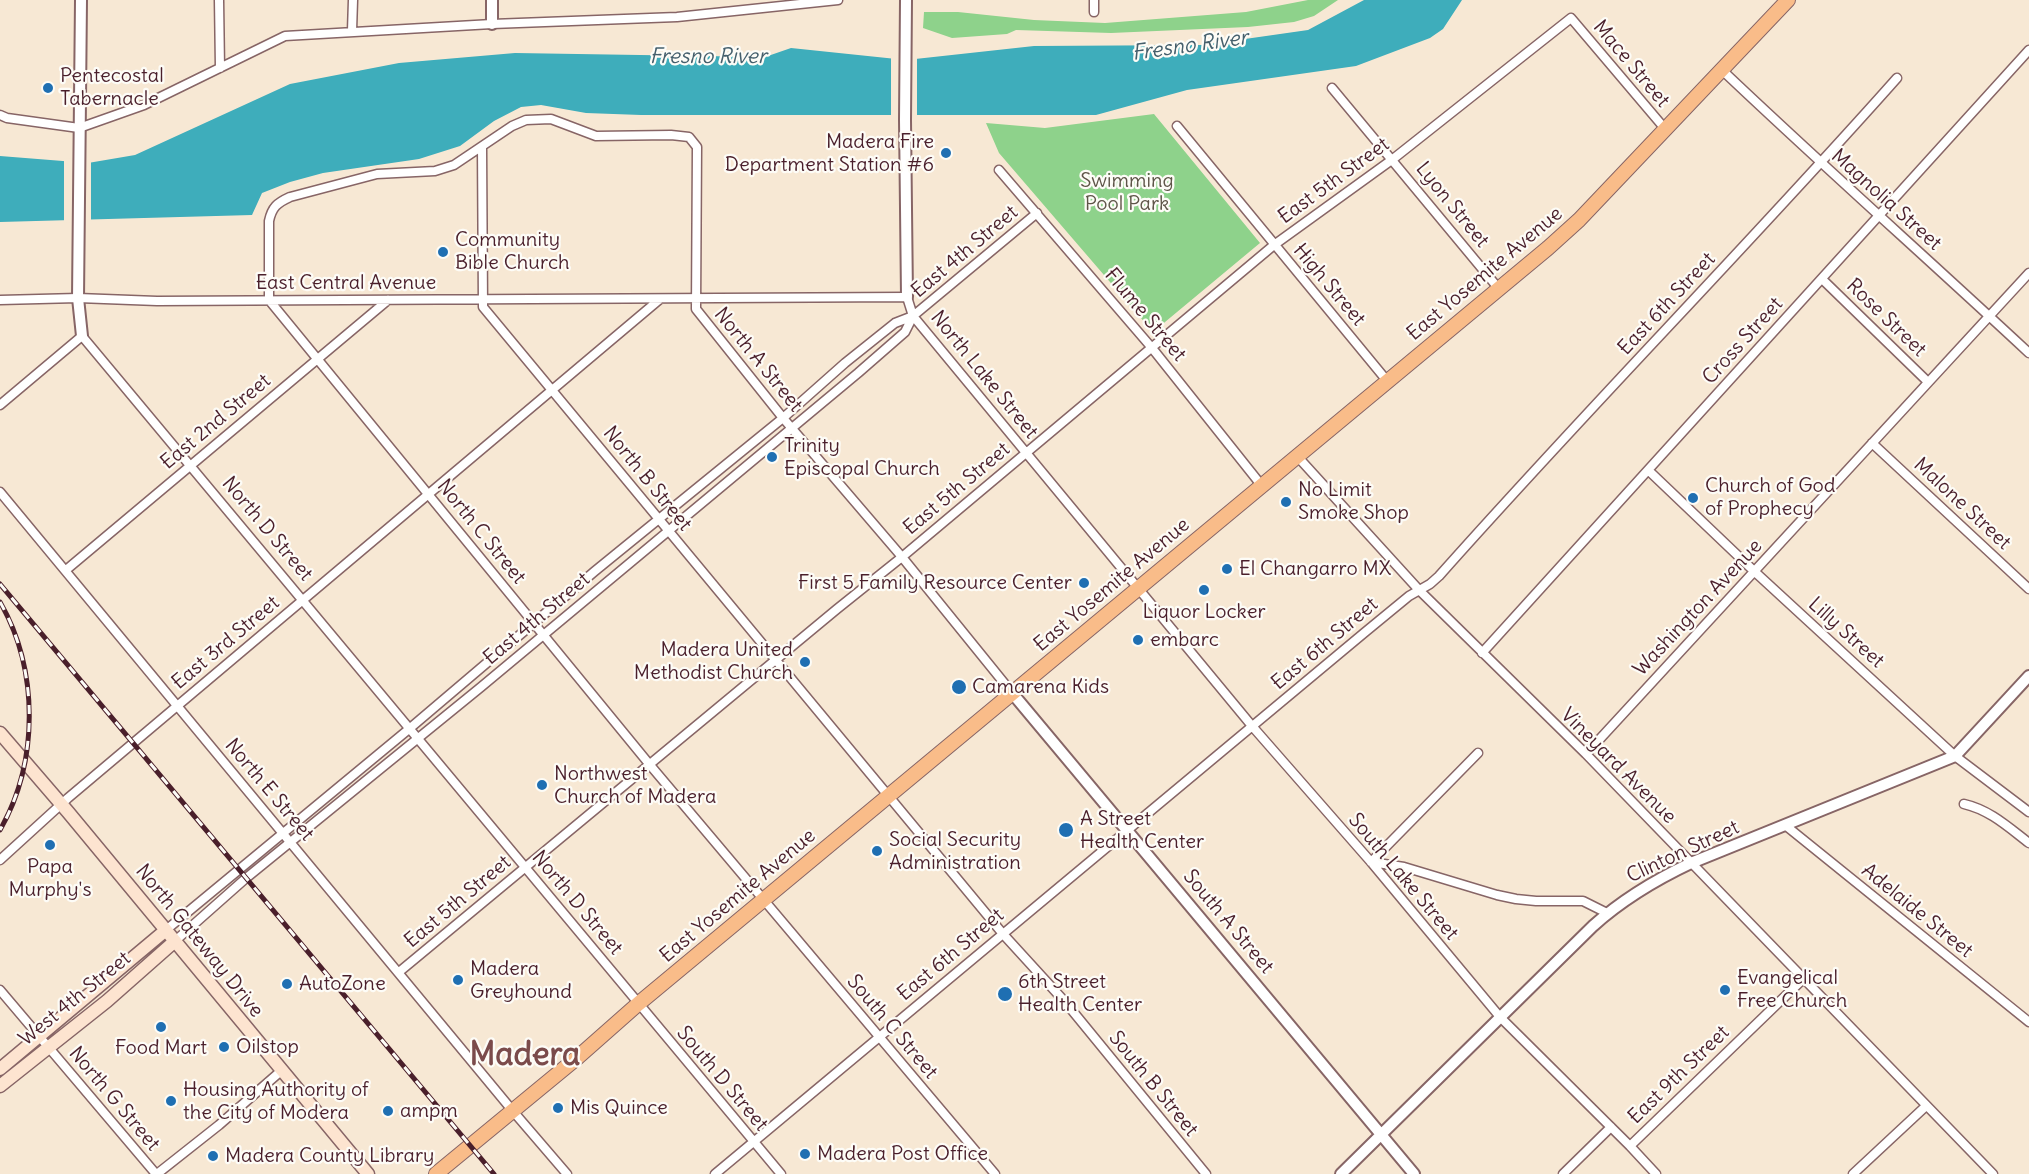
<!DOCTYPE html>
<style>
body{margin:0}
canvas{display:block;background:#f7e8d4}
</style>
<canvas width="2029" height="1174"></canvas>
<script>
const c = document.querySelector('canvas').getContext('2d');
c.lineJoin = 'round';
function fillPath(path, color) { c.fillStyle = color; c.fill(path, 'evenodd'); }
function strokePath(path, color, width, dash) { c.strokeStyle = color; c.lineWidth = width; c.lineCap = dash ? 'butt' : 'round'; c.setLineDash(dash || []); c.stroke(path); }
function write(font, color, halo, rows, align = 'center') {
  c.font = font + ' Delius,sans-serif'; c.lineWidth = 4.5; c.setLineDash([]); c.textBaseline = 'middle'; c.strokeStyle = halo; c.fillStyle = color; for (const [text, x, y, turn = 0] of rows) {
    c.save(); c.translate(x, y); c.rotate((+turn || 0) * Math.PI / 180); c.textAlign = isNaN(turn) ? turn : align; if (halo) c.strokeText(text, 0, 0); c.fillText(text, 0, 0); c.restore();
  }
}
fillPath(new Path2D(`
 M1308,0H1338L1314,16L1294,22L1248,27L1111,33L1016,30L1007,34L952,38L923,28L924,12H958L1034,20L1105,23L1246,12Z
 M1154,114L1260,243L1153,332L999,153L986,123L1045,128Z`), '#8ed28b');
fillPath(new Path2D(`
 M1364,0H1462L1443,29L1430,38L1356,66L1187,90L1096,115H641L586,113L541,105L521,107L494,121L460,146L419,159L323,173L290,182L262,193L252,215L0,222V156L88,163L135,155L290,84L399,63L515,53L765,57L791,48L906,60L1034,46L1203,45L1308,30Z`), '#3eadbb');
fillPath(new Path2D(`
 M891,55L917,56V119H891Z
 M64,158L91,159V222L64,223Z`), '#f7e8d4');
const minor = new Path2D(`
 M219,0L220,68
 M1094,0V12
 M352,31L353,0
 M1722,70C1823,166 1927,258 2029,353
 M1332,88L1499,289
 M0,115L7,118L79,128L144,105L285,36L492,24L677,17L838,0
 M1177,126L1388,382
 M482,147L483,307L1003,934L1066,1003L1206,1174
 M999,170L1152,348L1262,486
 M1822,279L1928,382
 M0,300L78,298L157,301L907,297L913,316L1252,726L1371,862L1500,1017L1630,1146L1656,1174
 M0,405L82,336L781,1174
 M1872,443L2029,589
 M1297,456L1419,590L1586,754L1993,1174
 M1648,470L1755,572L1955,756L2029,812
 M0,492L512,1110L567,1174
 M66,570L388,300
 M1482,653L2029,50
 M1586,754L2029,273
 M1964,804C1990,810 2008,827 2029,843
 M1785,825L2029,1022
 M0,860L68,798L660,299
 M1371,862L1404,867L1497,895L1516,899L1536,901H1583L1607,913
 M1371,862L1478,753
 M166,930L409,729L595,571L783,418L845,363L895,323L913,316L1037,213
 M175,941L245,879L481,687L858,373L905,332L913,316
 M399,972L837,609L902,557L1274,245L1393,159L1571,18L1666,130
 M0,990L156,1174
 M1630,1146L1803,979
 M157,1174L219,1125L281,1071
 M715,1174L1364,633L1409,596L1430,584L1439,576C1589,407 1747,247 1897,78
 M995,1174L650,765L269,300V221C272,207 277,203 290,197L377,174L435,171L454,165L512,126L526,120L551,119L596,136L671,135L689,137L697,147L696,309L783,418L902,557L1013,694
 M1563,1174L1611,1127
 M1853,1174L1926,1106`);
const tertiary = new Path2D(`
 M81,0L78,298L82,336
 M906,0L905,120L907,297
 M492,24V0
 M1013,694L1414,1174
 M1341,1174L1593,926C1623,899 1655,880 1691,863L1955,756L2029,676`);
const secondary = new Path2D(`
 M0,733L68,812L368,1174
 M0,1069L166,930
 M0,1086L107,1001L175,941`);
const primary = new Path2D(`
 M436,1174L578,1057L638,1004L1548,248L1579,220L1788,0`);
strokePath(minor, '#876566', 11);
strokePath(tertiary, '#876566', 14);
strokePath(secondary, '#876566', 15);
strokePath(primary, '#876566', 16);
strokePath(minor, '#fff', 8);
strokePath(tertiary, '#fff', 10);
strokePath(secondary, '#fde4d0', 12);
strokePath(primary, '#f9bc89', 14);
const rail = new Path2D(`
 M0,584L494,1174
 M0,602C39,670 39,762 0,830`);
strokePath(rail, '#4a1f2b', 5);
strokePath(rail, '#fdfcf7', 3, [9]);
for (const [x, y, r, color] of [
 [48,88,6,"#1f6fb2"],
 [946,153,6,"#1f6fb2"],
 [443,252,6,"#1f6fb2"],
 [772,457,6,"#1f6fb2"],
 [1693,498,6,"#1f6fb2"],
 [1286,502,6,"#1f6fb2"],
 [1227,569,6,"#1f6fb2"],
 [1084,583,6,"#1f6fb2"],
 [1204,590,6,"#1f6fb2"],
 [1138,640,6,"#1f6fb2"],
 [805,662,6,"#1f6fb2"],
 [959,687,8,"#1f6fb2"],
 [542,785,6,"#1f6fb2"],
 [1066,830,8,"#1f6fb2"],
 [50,845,6,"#1f6fb2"],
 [877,851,6,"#1f6fb2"],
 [458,980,6,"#1f6fb2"],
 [287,984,6,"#1f6fb2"],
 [1725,990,6,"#1f6fb2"],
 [1005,994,8,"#1f6fb2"],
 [161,1027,6,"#1f6fb2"],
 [224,1047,6,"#1f6fb2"],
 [171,1101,6,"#1f6fb2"],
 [558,1108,6,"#1f6fb2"],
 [388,1111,6,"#1f6fb2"],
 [805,1154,6,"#1f6fb2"],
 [213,1156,6,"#1f6fb2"]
]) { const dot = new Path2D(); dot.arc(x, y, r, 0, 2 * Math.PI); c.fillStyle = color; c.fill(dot); strokePath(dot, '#fdfcf7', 2); }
write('20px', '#4a1f2b', '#fdfcf7', [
 ["Mace Street",1631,64,50],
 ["East 5th Street",1334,181,-36],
 ["Magnolia Street",1886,200,42],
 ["Lyon Street",1452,205,51],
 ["East 4th Street",965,252,-40],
 ["East Yosemite Avenue",1485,274,-40],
 ["East Central Avenue",346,283],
 ["High Street",1329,285,50],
 ["East 6th Street",1667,304,-47],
 ["Flume Street",1145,315,50],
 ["Rose Street",1886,318,44],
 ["Cross Street",1743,341,-48],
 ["North A Street",758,360,51],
 ["North Lake Street",984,375,51],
 ["East 2nd Street",216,422,-40],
 ["North B Street",647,479,51],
 ["East 5th Street",957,489,-40],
 ["Malone Street",1962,504,43],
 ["North D Street",267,529,50],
 ["North C Street",481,532,51],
 ["East Yosemite Avenue",1112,585,-40],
 ["Washington Avenue",1698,608,-47],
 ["East 4th Street",537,619,-40],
 ["Lilly Street",1846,633,42],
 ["East 3rd Street",226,643,-40],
 ["East 6th Street",1325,644,-40],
 ["Vineyard Avenue",1618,766,45],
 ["North E Street",269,790,50],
 ["Clinton Street",1683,852,-25],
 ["South Lake Street",1403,877,50],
 ["East Yosemite Avenue",738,896,-40],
 ["East 5th Street",458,902,-40],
 ["North D Street",577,903,50],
 ["Adelaide Street",1917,911,39],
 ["South A Street",1228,922,50],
 ["North Gateway Drive",199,941,51],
 ["East 6th Street",951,955,-40],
 ["West 4th Street",75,999,-39],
 ["South C Street",892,1027,50],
 ["East 9th Street",1679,1075,-44],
 ["South D Street",722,1079,50],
 ["South B Street",1153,1084,51],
 ["North G Street",114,1099,50]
]);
write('20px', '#4a1f2b', '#fdfcf7', [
 ["Pentecostal",60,76],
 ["Tabernacle",60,99],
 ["Madera Fire",934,142,"right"],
 ["Department Station #6",934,165,"right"],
 ["Community",455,240],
 ["Bible Church",455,263],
 ["Trinity",784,446],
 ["Episcopal Church",784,469],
 ["Church of God",1705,486],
 ["of Prophecy",1705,509],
 ["No Limit",1298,490],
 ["Smoke Shop",1298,513],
 ["El Changarro MX",1239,569],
 ["First 5 Family Resource Center",1072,583,"right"],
 ["Liquor Locker",1204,612,"center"],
 ["embarc",1150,640],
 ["Madera United",793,650,"right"],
 ["Methodist Church",793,673,"right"],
 ["Camarena Kids",972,687],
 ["Northwest",554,774],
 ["Church of Madera",554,797],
 ["A Street",1080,819],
 ["Health Center",1080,842],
 ["Social Security",889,840],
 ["Administration",889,863],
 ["Papa",50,867,"center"],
 ["Murphy's",50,890,"center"],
 ["Madera",470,969],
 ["Greyhound",470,992],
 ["Evangelical",1737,978],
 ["Free Church",1737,1001],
 ["6th Street",1018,982],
 ["Health Center",1018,1005],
 ["AutoZone",299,984],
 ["Oilstop",236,1047],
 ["Food Mart",161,1048,"center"],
 ["Housing Authority of",183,1090],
 ["the City of Modera",183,1113],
 ["Mis Quince",570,1108],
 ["ampm",400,1111],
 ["Madera Post Office",817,1154],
 ["Madera County Library",225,1156]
], 'left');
write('20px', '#5e5548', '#fdfcf7', [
 ["Swimming",1127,181],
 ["Pool Park",1127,204]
]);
write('italic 21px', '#455f6c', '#fdfcf7', [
 ["Fresno River",1190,46,-8],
 ["Fresno River",708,57]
]);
write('bold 32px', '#7b4b4b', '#fdfcf7', [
 ["Madera",525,1056]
]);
</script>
